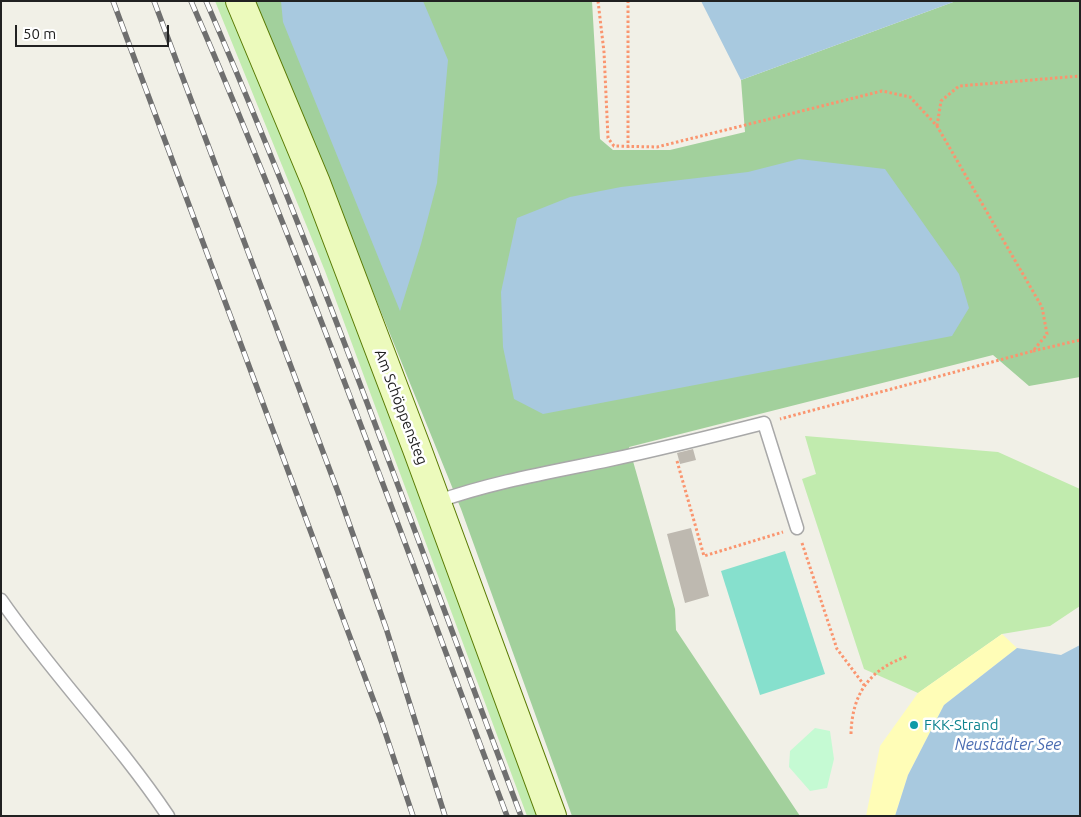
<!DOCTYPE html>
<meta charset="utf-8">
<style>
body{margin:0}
#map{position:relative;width:1081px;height:817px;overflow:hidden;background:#f1f0e7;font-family:Ubuntu,sans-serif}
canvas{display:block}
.frame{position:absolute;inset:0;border:2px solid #212121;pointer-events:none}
.scale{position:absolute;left:15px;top:25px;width:154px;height:22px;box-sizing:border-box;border:2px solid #212121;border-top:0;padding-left:6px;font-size:15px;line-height:18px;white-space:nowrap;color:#212121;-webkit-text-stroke:4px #fff;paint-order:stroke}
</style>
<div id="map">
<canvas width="1081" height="817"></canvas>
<div class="frame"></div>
<div class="scale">50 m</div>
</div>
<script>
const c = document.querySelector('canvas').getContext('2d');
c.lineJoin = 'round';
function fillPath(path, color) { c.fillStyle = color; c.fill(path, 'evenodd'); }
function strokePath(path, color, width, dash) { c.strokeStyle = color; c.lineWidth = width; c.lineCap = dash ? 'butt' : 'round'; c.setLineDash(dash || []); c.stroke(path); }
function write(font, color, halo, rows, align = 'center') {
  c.font = font + ' Ubuntu,sans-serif'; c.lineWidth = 5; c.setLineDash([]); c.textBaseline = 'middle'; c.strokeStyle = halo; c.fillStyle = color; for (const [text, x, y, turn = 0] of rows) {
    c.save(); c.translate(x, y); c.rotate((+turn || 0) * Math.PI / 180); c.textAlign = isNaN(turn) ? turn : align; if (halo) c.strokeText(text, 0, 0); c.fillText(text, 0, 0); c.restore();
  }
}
fillPath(new Path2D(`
 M215,1H231L337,266L544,816H527L325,271Z
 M805,436L998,452L1080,489V606L1050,626L1002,634L918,693L864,669L802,479L816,474Z`), '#c1ebae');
fillPath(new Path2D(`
 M255,1H592L600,139L613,150H670L745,132L741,80L956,1H1080V377L1029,386L993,355L629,447L675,609L676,630L800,816H572L461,509Z`), '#a2d09c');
fillPath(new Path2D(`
 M1002,634L1017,648L944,705L908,775L895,816H866L880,746L918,693Z`), '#fffdb7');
fillPath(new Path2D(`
 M815,728L830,731L834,759L827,788L810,791L789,767L790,751Z`), '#c5fad3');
fillPath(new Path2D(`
 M785,551L825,674L760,695L721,571Z`), '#86e0cd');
fillPath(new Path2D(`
 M281,1H423L448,60L437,183L421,244L400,311L283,22Z
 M701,1H956L741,80Z
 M799,159L885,169L959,274L969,308L952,336L543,414L514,399L503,347L501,292L517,218L570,197L621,187L748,172Z
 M1080,645V816H895L908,775L944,705L1017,648L1061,655Z`), '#a8c9df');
fillPath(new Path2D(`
 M693,449L696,460L680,464L677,453Z
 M691,528L709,596L685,603L667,534Z`), '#beb9b0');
const lane = new Path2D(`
 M436,502C492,482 551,472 609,460C661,449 713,436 764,423L797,528
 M1,600C53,675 117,740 168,816`);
const secondary = new Path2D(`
 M240,1L316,183L417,449L552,816`);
strokePath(lane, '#a8a8a8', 15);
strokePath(secondary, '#5a7b04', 30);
strokePath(new Path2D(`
 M598,1L604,52L608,138L614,146L657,147L882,91L910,97L937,126L1042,307L1047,334L1033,351L780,419
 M937,126L941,101L959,86L1080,76
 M628,148V1
 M1033,351L1080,340
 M677,461L704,556L783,532
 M802,543L837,649L864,685
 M851,734C852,693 870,669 908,656`), '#fa956f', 3, [2.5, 2.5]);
strokePath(lane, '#fff', 12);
strokePath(secondary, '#ecfabc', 28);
const rail = new Path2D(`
 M113,1L382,723L413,816
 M154,1L338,492L386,628L445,816
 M191,1C307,269 404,543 507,816
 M206,1C322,268 418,543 521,816`);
strokePath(rail, '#6f6f6f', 5.5);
strokePath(rail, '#fff', 4, [11]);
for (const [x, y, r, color] of [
 [914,725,5,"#0f9aa8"]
]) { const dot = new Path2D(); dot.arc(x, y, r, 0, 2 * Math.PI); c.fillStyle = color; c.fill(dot); strokePath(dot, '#fff', 2); }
write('15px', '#212121', '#fff', [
 ["Am Schöppensteg",401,407,69]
]);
write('15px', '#0d838f', '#fff', [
 ["FKK-Strand",924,725]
], 'left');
write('italic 16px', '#4b6db2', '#fff', [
 ["Neustädter See",1008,745]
]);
</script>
